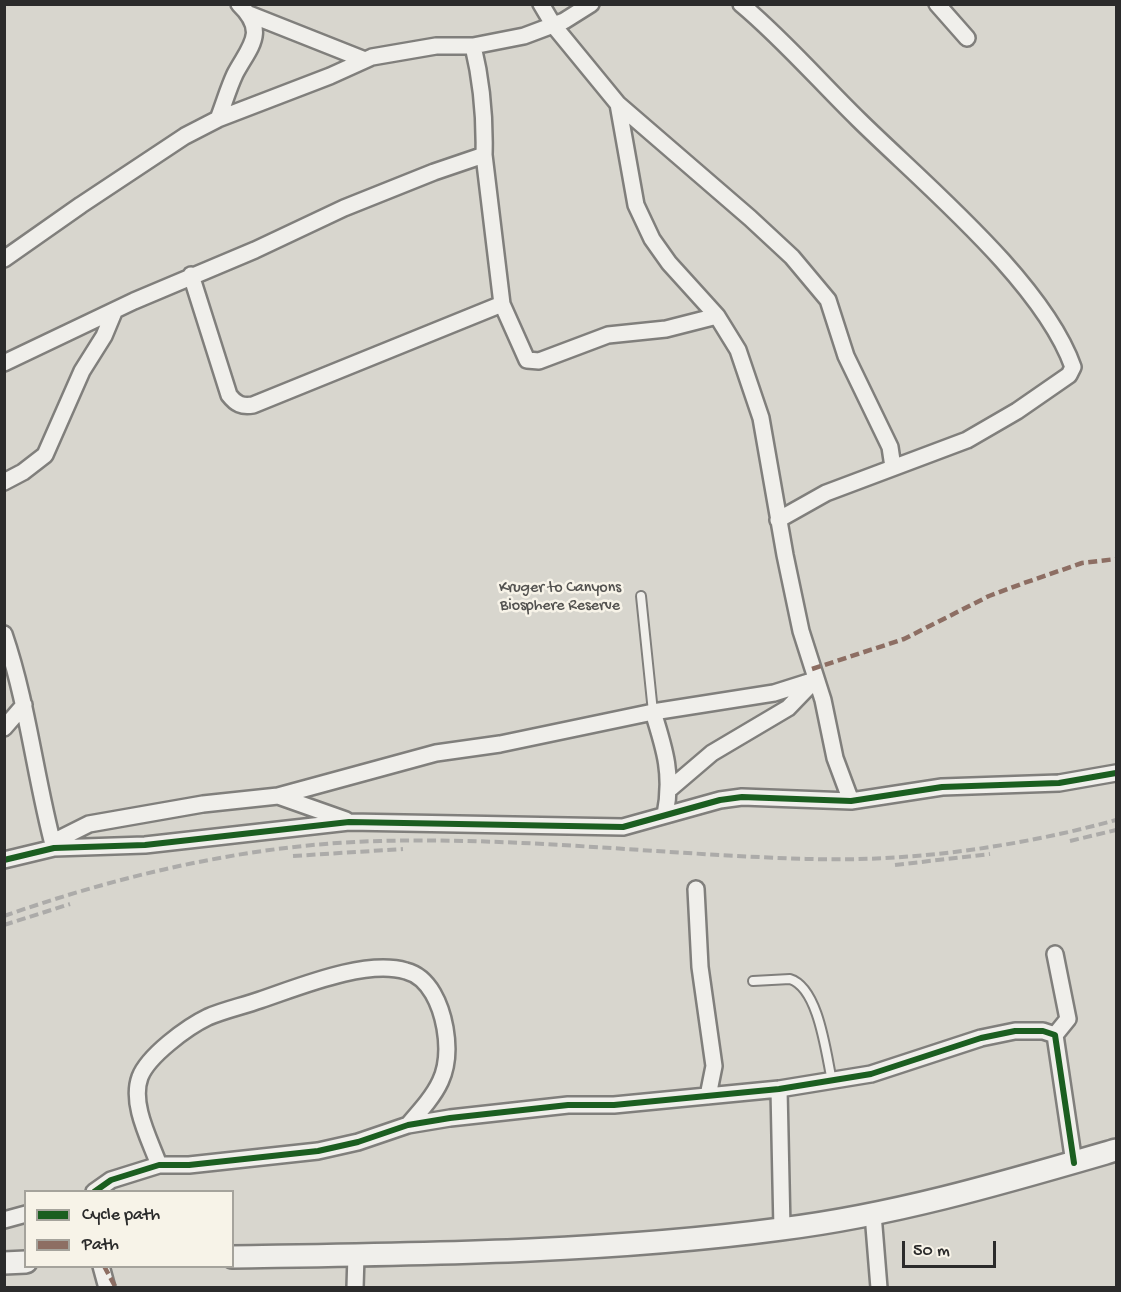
<!DOCTYPE html>
<style>
body{margin:0}
#map{position:relative;width:1121px;height:1292px;overflow:hidden;background:#e8e6e0;font-family:"Gochi Hand",sans-serif}
canvas{display:block}
.frame{position:absolute;inset:0;border:6px solid #2b2b2b;pointer-events:none}
.legend{position:absolute;left:24px;top:1190px;width:210px;height:78px;box-sizing:border-box;background:#f7f3e8;border:2px solid #a5a39c;margin:0;padding:8px 10px;list-style:none;font-size:18px;color:#2b2b2b}
.legend li{display:flex;align-items:center;gap:12px;height:30px}
.legend b{width:30px;border:2px solid #a5a39c}
.scale{position:absolute;left:902px;top:1241px;width:94px;height:27px;box-sizing:border-box;border:3px solid #2b2b2b;border-top:0;padding-left:8px;font-size:18px;line-height:21px;white-space:nowrap;color:#2b2b2b;-webkit-text-stroke:4px #f7f3e8;paint-order:stroke}
</style>
<div id="map">
<canvas width="1121" height="1292"></canvas>
<div class="frame"></div>
<ul class="legend">
<li><b style="height:8px;background:#1b5e20"></b>Cycle path</li>
<li><b style="height:8px;background:#8d6e63"></b>Path</li>
</ul>
<div class="scale">50 m</div>
</div>
<script>
const c = document.querySelector('canvas').getContext('2d');
c.lineJoin = 'round';
function fillPath(path, color) { c.fillStyle = color; c.fill(path, 'evenodd'); }
function strokePath(path, color, width, dash) { c.strokeStyle = color; c.lineWidth = width; c.lineCap = dash ? 'butt' : 'round'; c.setLineDash(dash || []); c.stroke(path); }
function write(font, color, halo, rows, align = 'center') {
  c.font = font + ' "Gochi Hand",sans-serif'; c.lineWidth = 5; c.setLineDash([]); c.textBaseline = 'middle'; c.strokeStyle = halo; c.fillStyle = color; for (const [text, x, y, turn = 0] of rows) {
    c.save(); c.translate(x, y); c.rotate((+turn || 0) * Math.PI / 180); c.textAlign = isNaN(turn) ? turn : align; if (halo) c.strokeText(text, 0, 0); c.fillText(text, 0, 0); c.restore();
  }
}
fillPath(new Path2D(`
 M5,5H1116V1287L5,1288ZM26,1192H232V1266H26Z`), '#d8d6ce');
const lane = new Path2D(`
 M641,596L653,712
 M753,981L790,979C819,988 826,1054 832,1081`);
const street = new Path2D(`
 M541,4L554,26L618,104L750,218L792,257L828,300L846,356L890,447L893,467
 M741,4C783,39 820,82 859,120C924,184 1043,282 1073,367L1069,375L1017,411L967,440L826,493L778,520
 M937,4L967,38
 M249,14L365,60
 M618,104L636,205L652,239L669,263L717,316L738,350L761,418L785,555L801,631L823,700L835,758L851,801
 M218,119C224,104 228,89 235,74C250,46 268,32 239,4
 M484,155L502,304L527,360L539,361L608,335L666,329L717,316
 M4,259L81,205L185,136L218,119L330,76L372,57L436,46H473L524,36L564,21L591,4
 M191,275L229,395C236,404 242,407 253,405L502,304
 M4,363L134,301L255,250L344,208L434,172L484,155C485,118 482,83 473,46
 M4,482L23,472L45,455L82,371L104,336L114,312
 M4,634C28,704 35,777 54,848
 M653,712C665,750 673,775 665,815
 M4,728L24,705
 M671,788L712,753L788,708L815,680
 M278,796L346,820
 M53,842L89,824L203,804L278,796L436,753L500,744L653,712L774,693L815,680
 M4,860L54,848L145,845L349,822L623,827L720,800L742,797L851,801L942,787L1059,783L1116,773
 M696,889L700,967L714,1066L708,1096
 M1055,954L1068,1019L1055,1035
 M779,1089L782,1229
 M159,1165C150,1140 130,1104 140,1077C148,1056 187,1027 208,1017C224,1010 243,1006 260,1000C299,987 365,959 406,971C430,977 441,1006 445,1028C453,1074 437,1092 408,1125
 M94,1192L111,1180L159,1165H189L318,1151L358,1142L408,1125L450,1118L568,1105H614L779,1089L871,1074L981,1038L1015,1031H1043L1055,1035L1074,1163
 M873,1214L879,1288
 M4,1220L26,1214
 M101,1266L107,1288
 M355,1288L356,1255`);
const secondary = new Path2D(`
 M232,1257C414,1254 601,1253 781,1229C895,1215 1006,1182 1116,1150
 M4,1263L26,1262`);
strokePath(lane, '#807f7c', 12);
strokePath(street, '#807f7c', 20);
strokePath(secondary, '#807f7c', 26);
strokePath(lane, '#f0efeb', 8);
strokePath(street, '#f0efeb', 15);
strokePath(secondary, '#f0efeb', 21);
strokePath(new Path2D(`
 M1070,841L1116,830
 M293,856L403,849
 M895,865L990,854
 M4,916C124,874 253,844 380,841C523,837 666,855 809,859C911,862 1018,847 1116,820
 M4,925L70,904`), '#acaba9', 4, [9, 4.5]);
strokePath(new Path2D(`
 M812,669L904,639L989,596L1024,583L1082,563L1116,559
 M104,1266L116,1288`), '#8d6e63', 4.5, [9, 4.5]);
strokePath(new Path2D(`
 M4,860L54,848L145,845L349,822L623,827L720,800L742,797L851,801L942,787L1059,783L1116,773
 M94,1192L111,1180L159,1165H189L318,1151L358,1142L408,1125L450,1118L568,1105H614L779,1089L871,1074L981,1038L1015,1031H1043L1055,1035L1074,1163`), '#1b5e20', 6);
write('16px', '#535250', '#f7f3e8', [
 ["Kruger to Canyons",560,589],
 ["Biosphere Reserve",560,607]
]);
</script>
